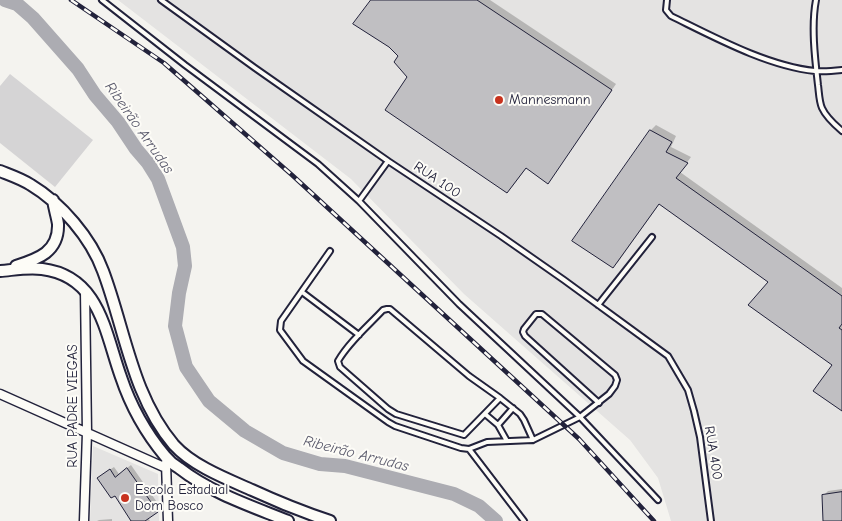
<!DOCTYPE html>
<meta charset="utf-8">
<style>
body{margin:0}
canvas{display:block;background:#f4f3ef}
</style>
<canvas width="842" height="521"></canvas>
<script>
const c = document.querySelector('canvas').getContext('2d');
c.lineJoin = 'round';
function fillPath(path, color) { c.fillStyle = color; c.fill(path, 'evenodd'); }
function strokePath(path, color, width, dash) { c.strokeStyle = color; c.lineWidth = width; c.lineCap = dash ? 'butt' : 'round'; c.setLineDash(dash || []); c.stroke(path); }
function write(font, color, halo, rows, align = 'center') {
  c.font = font + ' "Comic Neue",sans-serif'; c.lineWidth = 4; c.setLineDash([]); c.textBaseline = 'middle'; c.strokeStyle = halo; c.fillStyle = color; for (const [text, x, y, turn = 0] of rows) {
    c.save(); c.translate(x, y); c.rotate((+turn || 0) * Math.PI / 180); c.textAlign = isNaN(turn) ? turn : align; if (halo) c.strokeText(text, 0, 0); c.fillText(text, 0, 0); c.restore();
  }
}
fillPath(new Path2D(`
 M118,0H842V521H671L658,478L630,440L464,294L351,179Z
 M93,446L158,474L159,521H90Z`), '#e4e3e2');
fillPath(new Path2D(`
 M10,74L93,140L55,187L0,143V86Z`), '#d5d4d5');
fillPath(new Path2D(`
 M372,0H490L616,84L552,177L527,167L512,187L409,77Z
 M656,125L676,136L671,147L691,157L680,172L842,288V409L834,365L770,281L660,203L618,262L613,266L573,240L651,130Z
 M131,465L161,508L148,518L150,521H132L102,475L114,467L119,474Z
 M842,489V521H824L823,496L828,491Z
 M112,519V521H97L99,520Z`), '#0003');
strokePath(new Path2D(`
 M5,0L17,4L33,18L78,69L95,95L118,122L136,149L148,163L158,179L183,247L185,266L179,293L175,326L186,367L209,401L245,431L283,453L320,464L345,466L454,494L479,506L496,521`), '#acacb2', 14);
const building = new Path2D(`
 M371,0H477L612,90L548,184L526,168L507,193L385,110L407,77L394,62L398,56L389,47L353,24Z
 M650,130L672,142L666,152L688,163L676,178L842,296V324L839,328L842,330V411L813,391L832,365L748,305L768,282L659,204L613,268L572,241Z
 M127,468L158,512L145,521H131L115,496L111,498L97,478L110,469L115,477Z
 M842,492V521H823L822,495Z`);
fillPath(building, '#c0bfc2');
strokePath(building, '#22223b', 1);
const lane = new Path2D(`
 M102,0L185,65L318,164L359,201L459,304L580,417L658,500
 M161,0L255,68L388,161L501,236L564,280L668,356L688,390L694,411L700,437L711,521
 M667,0L666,10L671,16C714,37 767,66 815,71C824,72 833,71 842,70
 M816,0C811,26 815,59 818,85C819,92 819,101 822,108C826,117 835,125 842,131
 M359,201L388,161
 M330,251L281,321L280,330L303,361L388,422L395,426L461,448L469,449L487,442L533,440L580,417L609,394L615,386L617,380L615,375L542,314H536L524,329L523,332L525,336L599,403
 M302,292L359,335
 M598,305L652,237
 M387,309H390L469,376L500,398L464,435L396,414L388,409L340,367L338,361C349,342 368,326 383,310Z
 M500,398L520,414L524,420L533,440
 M485,414L498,425L507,441
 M498,425L513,408
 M469,449L524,521`);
const street = new Path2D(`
 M0,394L166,468
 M166,463L168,521
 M84,521L87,433L85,291`);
const secondary = new Path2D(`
 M0,171C10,175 22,179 31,185C61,203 91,238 103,271C125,329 132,396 174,445C193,466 227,479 252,490C278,502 303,512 330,521
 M16,266C38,259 59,252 58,224C57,217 54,208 53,200
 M0,271C13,270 28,267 42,269C100,276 105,333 121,377C131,407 145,432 165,456C169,461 174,465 179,468C211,493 251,506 288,521`);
strokePath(lane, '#22223b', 8);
strokePath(street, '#22223b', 11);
strokePath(secondary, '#22223b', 14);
strokePath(lane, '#fdfcf7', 4);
strokePath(street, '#fdfcf7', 8);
strokePath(secondary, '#fdfcf7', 10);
const rail = new Path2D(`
 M71,0L164,63L292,175L579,439L654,521`);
strokePath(rail, '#22223b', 4.5);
strokePath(rail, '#fdfcf7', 2.5, [8]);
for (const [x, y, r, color] of [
 [499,100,5,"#c8321e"],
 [125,498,5,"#c8321e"]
]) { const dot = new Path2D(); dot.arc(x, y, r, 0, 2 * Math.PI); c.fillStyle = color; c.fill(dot); strokePath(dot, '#fdfcf7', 2); }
write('14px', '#22223b', '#fdfcf7', [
 ["Mannesmann",509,100],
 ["Escola Estadual",135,490],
 ["Dom Bosco",135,506]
], 'left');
write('14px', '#22223b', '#fdfcf7', [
 ["RUA 100",437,180,34],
 ["RUA PADRE VIEGAS",73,406,-90],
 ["RUA 400",713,453,81]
]);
write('italic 15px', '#59596b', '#fdfcf7', [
 ["Ribeirão Arrudas",139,128,55],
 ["Ribeirão Arrudas",356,454,14]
]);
</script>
